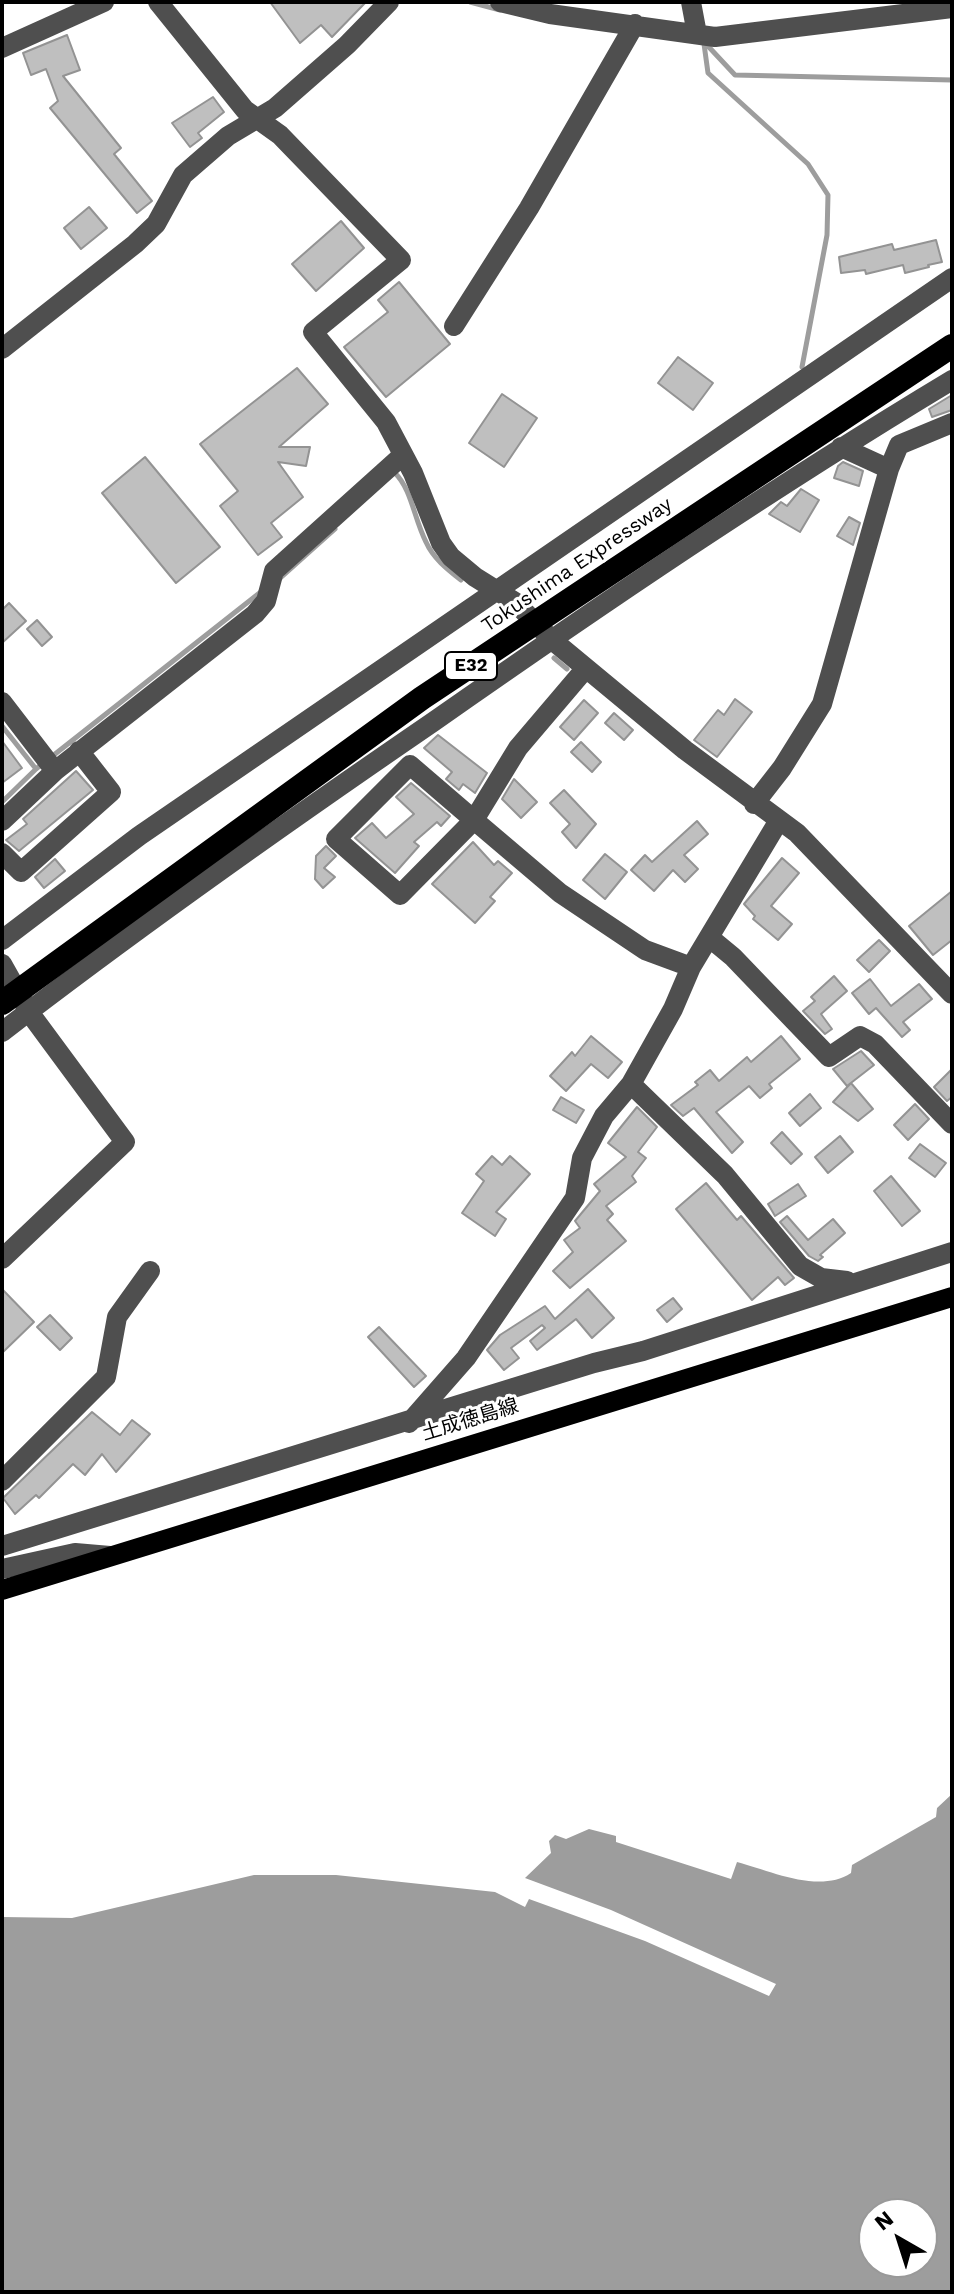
<!DOCTYPE html>
<meta charset="utf-8">
<style>
body{margin:0}
#map{position:relative;width:954px;height:2294px;overflow:hidden;background:#fff;font-family:"Work Sans",sans-serif}
canvas{display:block}
.frame{position:absolute;inset:0;border:4px solid #000;pointer-events:none}
.north{position:absolute;left:858px;top:2198px;width:80px;height:80px;box-sizing:border-box;background:#fff;border:2px solid #999;border-radius:50%;rotate:321deg;font-size:22px;font-weight:700;line-height:32px;text-align:center;color:#000}
.north::after{content:'';display:block;margin:auto;width:28px;height:36px;background:#000;clip-path:polygon(50% 0,100% 100%,50% 72%,0 100%)}
</style>
<div id="map">
<canvas width="954" height="2294"></canvas>
<div class="frame"></div>
<div class="north">N</div>
</div>
<script>
const c = document.querySelector('canvas').getContext('2d');
c.lineJoin = 'round';
function fillPath(path, color) { c.fillStyle = color; c.fill(path, 'evenodd'); }
function strokePath(path, color, width, dash) { c.strokeStyle = color; c.lineWidth = width; c.lineCap = dash ? 'butt' : 'round'; c.setLineDash(dash || []); c.stroke(path); }
function write(font, color, halo, rows, align = 'center') {
  c.font = font + ' "Work Sans","Noto Sans JP",sans-serif'; c.lineWidth = 6; c.setLineDash([]); c.textBaseline = 'middle'; c.strokeStyle = halo; c.fillStyle = color; for (const [text, x, y, turn = 0] of rows) {
    c.save(); c.translate(x, y); c.rotate((+turn || 0) * Math.PI / 180); c.textAlign = isNaN(turn) ? turn : align; if (halo) c.strokeText(text, 0, 0); c.fillText(text, 0, 0); c.restore();
  }
}
fillPath(new Path2D(`
 M952,1794V2292H2V1917L72,1918L254,1875H336L495,1892L525,1907L529,1899L645,1941L769,1996L776,1984L611,1910L525,1878L551,1853L549,1841L555,1835L566,1839L589,1829L616,1836V1842L731,1879L737,1862C771,1871 819,1894 851,1873L852,1865L936,1817L937,1808ZM874,2214H922V2262H874Z`), '#9d9d9d');
strokePath(new Path2D(`
 M470,2L500,10
 M704,44L708,73L808,164L828,195L827,235L802,367
 M707,45L735,75L952,80
 M395,473C412,490 414,519 426,542C433,558 447,569 461,580
 M277,581L335,529
 M554,658L567,669
 M2,726L36,769L42,764
 M50,758L262,591
 M2,802L36,769`), '#9d9d9d', 5);
const building = new Path2D(`
 M270,2H366L332,37L321,25L300,43Z
 M67,35L80,70L63,76L121,148L114,154L152,201L137,213L50,108L58,101L46,69L31,75L23,53Z
 M213,97L224,112L198,133L202,138L190,147L172,123Z
 M89,207L107,228L81,249L64,228Z
 M341,221L364,248L316,291L292,264Z
 M936,240L942,262L928,265L929,267L905,273L903,265L866,274L865,270L841,273L839,257L892,244L894,250Z
 M399,282L450,344L386,397L344,347L388,312L378,300Z
 M678,357L713,383L693,410L658,383Z
 M297,368L328,404L279,447H310L306,466L278,462L303,497L271,523L282,537L258,555L220,506L238,491L200,444Z
 M502,394L537,418L504,467L469,443Z
 M952,395V410L932,417L929,409Z
 M145,457L220,547L176,583L102,493Z
 M843,462L863,471L859,486L834,478L838,466Z
 M801,489L819,500L800,532L769,514L781,502L787,506Z
 M849,517L860,523L853,545L837,536Z
 M9,603L26,621L2,643V610Z
 M37,620L52,637L42,646L27,629Z
 M735,699L752,712L717,757L694,740L718,710L724,715Z
 M584,700L598,713L574,740L560,727Z
 M614,713L633,730L624,740L605,723Z
 M438,735L487,773L475,793L463,784L459,790L446,779L452,772L424,748Z
 M2,741L22,768L2,783Z
 M581,742L601,762L592,772L571,752Z
 M76,771L93,790L19,851L6,840L27,824L23,819Z
 M514,779L537,802L521,818L502,799Z
 M411,783L450,816L441,826L437,822L414,842L419,846L395,873L355,838L372,823L386,838L414,814L396,797Z
 M564,790L596,824L576,848L562,832L570,824L550,803Z
 M697,821L708,834L684,855L698,869L685,882L673,870L654,891L631,870L645,855L652,862Z
 M473,842L494,865L498,861L512,873L490,897L495,901L475,923L432,884Z
 M326,846L336,856L324,868L335,877L323,888L315,879L316,856Z
 M605,854L627,872L605,899L583,880Z
 M782,858L799,873L771,906L792,924L778,940L753,919L755,916L744,904Z
 M55,859L65,871L44,888L35,877Z
 M952,891V940L933,955L909,926Z
 M879,940L890,951L869,972L857,960Z
 M834,976L847,991L821,1014L832,1029L825,1034L803,1011L815,1001L811,997Z
 M870,979L891,1006L919,984L932,999L903,1022L910,1030L902,1037L876,1008L869,1014L852,993Z
 M591,1036L622,1062L608,1078L591,1064L566,1091L550,1076L572,1052L575,1056Z
 M781,1036L800,1059L769,1084L772,1088L760,1098L749,1086L716,1112L743,1142L732,1153L694,1108L683,1116L671,1105L698,1085L695,1082L710,1070L719,1081L747,1057L751,1062Z
 M861,1051L874,1065L847,1086L833,1069Z
 M952,1069V1097L947,1101L934,1087Z
 M851,1083L873,1109L858,1121L833,1102Z
 M810,1094L821,1108L800,1126L789,1113Z
 M561,1097L584,1110L576,1123L553,1110Z
 M915,1104L929,1119L908,1140L894,1125Z
 M637,1107L657,1127L638,1152L646,1158L632,1176L636,1182L606,1206L613,1214L607,1220L626,1241L570,1288L553,1271L573,1252L564,1240L580,1228L575,1221L600,1191L594,1184L626,1157L608,1143Z
 M782,1132L802,1154L791,1164L771,1143Z
 M840,1136L853,1152L828,1173L815,1157Z
 M920,1144L946,1163L935,1177L909,1158Z
 M492,1156L502,1165L510,1156L530,1174L496,1212L506,1219L495,1236L462,1213L484,1181L476,1174Z
 M891,1176L920,1211L902,1226L874,1191Z
 M706,1183L737,1220L741,1216L794,1278L785,1285L778,1277L752,1300L676,1209Z
 M798,1184L806,1196L775,1216L768,1204Z
 M787,1216L808,1240L833,1219L845,1233L820,1255L823,1257L818,1261L809,1256L780,1222Z
 M2,1289L34,1322L2,1353Z
 M588,1289L614,1318L592,1338L576,1319L537,1350L530,1341L545,1328L542,1325L511,1348L519,1358L504,1370L487,1350L500,1335L545,1306L555,1319Z
 M673,1298L682,1309L667,1322L657,1310Z
 M50,1315L72,1338L60,1350L37,1327Z
 M379,1327L426,1376L414,1387L368,1337Z
 M92,1412L120,1435L132,1420L150,1434L116,1472L102,1454L85,1475L73,1464L39,1498L36,1495L15,1514L3,1498Z`);
fillPath(building, '#bfbfbf');
strokePath(building, '#939393', 2);
strokePath(new Path2D(`
 M158,2L245,110L280,135L401,260L313,332L386,422L413,473L441,543L451,557L475,577L515,602L551,639L685,750L797,833L952,994
 M500,2L550,14L715,37L952,8
 M691,2L697,34
 M2,48L104,2
 M454,326L529,208L635,24
 M2,349L135,244L156,224L183,175L228,136L275,108L347,45L389,2
 M841,447L889,469
 M586,668L518,748L474,820L410,765L336,839L400,895L474,820L560,893L645,950L691,967
 M2,702L55,771
 M754,804L782,768L822,704L889,469L899,445L952,423
 M2,821L55,771L255,614L266,601L274,571L403,455
 M2,853L21,872L111,792L79,751
 M710,938L733,957L829,1057L860,1036L875,1044L952,1124
 M2,940L139,836L952,278
 M2,964L29,1012L125,1142L2,1259
 M2,1032C142,924 287,822 433,722C603,603 774,487 952,380
 M631,1084L725,1175L800,1266L821,1278L847,1281
 M409,1423L466,1358L575,1198L582,1158L604,1116L631,1084L673,1009L691,967L778,822
 M2,1481L106,1377L117,1317L150,1271
 M2,1546L594,1363L643,1351L952,1252
 M2,1569L75,1553L110,1556`), '#4f4f4f', 20);
strokePath(new Path2D(`
 M2,1590L952,1297`), '#000', 20);
strokePath(new Path2D(`
 M2,1003L422,698L952,346`), '#000', 24);
for (const [x, y, w] of [
 [471,666,52]
]) { const box = new Path2D(); box.roundRect(x - w / 2, y - 14, w, 28, 6); c.fillStyle = '#fff'; c.fill(box); strokePath(box, '#000', 2); }
write('bold 18px', '#000', null, [
 ["E32",471,666]
]);
write('20px', '#000', '#fff', [
 ["Tokushima Expressway",577,565,-34],
 ["土成徳島線",470,1420,-17]
]);
</script>
